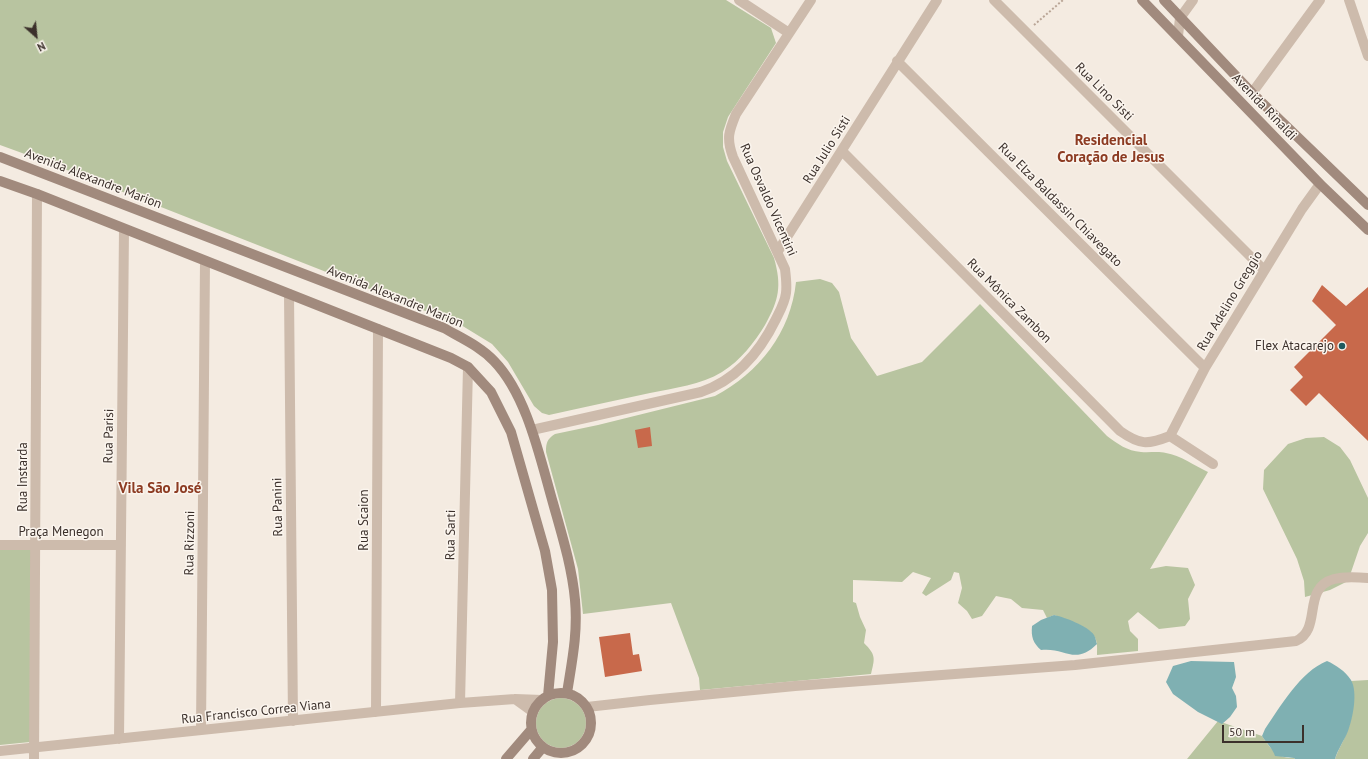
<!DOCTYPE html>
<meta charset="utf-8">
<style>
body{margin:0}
#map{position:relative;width:1368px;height:759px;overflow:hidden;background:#f4ebe1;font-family:"PT Sans",sans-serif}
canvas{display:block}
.north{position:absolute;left:16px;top:16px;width:40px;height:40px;-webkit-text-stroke:3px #fbf5ee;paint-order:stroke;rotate:153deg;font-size:11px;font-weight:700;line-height:16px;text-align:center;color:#3b302b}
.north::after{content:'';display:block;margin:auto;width:14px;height:18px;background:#3b302b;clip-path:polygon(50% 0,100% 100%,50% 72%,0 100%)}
.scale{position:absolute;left:1222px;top:725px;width:82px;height:18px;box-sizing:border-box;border:2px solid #3b302b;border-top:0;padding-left:5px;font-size:12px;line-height:14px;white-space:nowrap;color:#3b302b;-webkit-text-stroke:3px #fbf5ee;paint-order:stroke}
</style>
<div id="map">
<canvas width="1368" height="759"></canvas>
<div class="north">N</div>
<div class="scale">50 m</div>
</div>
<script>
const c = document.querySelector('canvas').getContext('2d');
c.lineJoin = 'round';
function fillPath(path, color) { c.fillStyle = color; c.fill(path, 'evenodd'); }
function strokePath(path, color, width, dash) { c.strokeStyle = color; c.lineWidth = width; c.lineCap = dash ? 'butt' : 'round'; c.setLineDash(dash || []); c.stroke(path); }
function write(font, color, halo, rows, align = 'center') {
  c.font = font + ' "PT Sans",sans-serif'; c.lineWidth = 3; c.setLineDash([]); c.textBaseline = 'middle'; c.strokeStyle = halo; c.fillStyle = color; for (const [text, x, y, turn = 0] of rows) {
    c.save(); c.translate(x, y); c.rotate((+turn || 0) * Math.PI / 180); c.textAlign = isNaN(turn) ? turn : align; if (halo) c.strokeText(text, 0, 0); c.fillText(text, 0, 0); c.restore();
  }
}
fillPath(new Path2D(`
 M0,0H726L771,28L776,43L728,117L723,132V147L727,161L774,258C782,286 779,300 765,325C754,343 741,360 722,372C701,385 674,388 650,393C616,400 582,408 549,415L542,413L534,406L508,362L492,344L461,325L44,161L0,145Z
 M820,279L832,283L839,292L851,338L877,376L922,362L980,304L1107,436C1118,444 1127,451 1141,452C1149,453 1158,451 1166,453C1180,455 1195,466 1208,472L1150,569L1166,566L1188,568L1195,585L1188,599L1190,619L1185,626L1159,629L1138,612L1128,621L1130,631L1138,639V651L1097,655C1097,648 1098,642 1094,636C1088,626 1065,619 1054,615L1047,618L1043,610L1022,608L1011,599L996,596L982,616L972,619L967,611L958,603L962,588L959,573L954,572L951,580L926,596L922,593L931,578L913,572L902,582L853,580V602L856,603L860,617L866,630L864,643C876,655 875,658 871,674L700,690L699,678L671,603L583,614L578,569L546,452C546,443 547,439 555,434L598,425L715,396C759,373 791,332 796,282Z
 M1324,437L1340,447L1350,460L1368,498V533L1360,546L1348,581L1330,590L1305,597L1304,581L1297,559L1263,489L1264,470L1288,444L1306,438Z
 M0,550H31L30,742L0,745Z
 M1368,680V759H1335C1337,752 1341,746 1344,739C1353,720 1355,701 1351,681Z
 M536 723a25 25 0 1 1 50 0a25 25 0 1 1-50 0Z
 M1218,721L1262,736C1267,744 1274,754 1284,757C1287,758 1291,758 1294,758L1295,759H1187Z`), '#b8c4a0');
fillPath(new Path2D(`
 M1054,615C1064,617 1088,626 1094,635C1096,638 1096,642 1097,644C1075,666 1065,647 1041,650C1033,643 1031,637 1032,626L1041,620Z
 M1191,661L1234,662L1236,677L1232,688L1236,696L1237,707L1230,717L1222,724L1198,712L1173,694L1166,682L1173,666Z
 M1327,661C1336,665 1345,671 1351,680C1358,692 1353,718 1348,731C1344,741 1338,749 1335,759H1295L1294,758L1275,756C1273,749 1266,743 1262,736L1265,729C1280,707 1301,671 1327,661Z`), '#7fb0b2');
fillPath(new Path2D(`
 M1322,285L1346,306L1368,287V441L1319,393L1306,406L1290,390L1303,377L1294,367L1336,325L1312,301Z
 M650,427L652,446L638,448L635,430Z
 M630,633L633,655L639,654L642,671L605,677L599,637Z`), '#c8694b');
strokePath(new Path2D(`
 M1034,25L1063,0`), '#b9a596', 2, [2, 2]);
strokePath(new Path2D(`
 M739,0L789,33
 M994,0L1264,270
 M1349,0L1368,56
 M1178,36L1180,18L1193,0
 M897,61L1205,368
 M1252,93L1320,0
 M842,151L1120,431C1140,445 1147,445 1170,436
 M778,251L937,0
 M289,294L293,721
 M532,430L701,392C736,380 760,352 776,319C780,311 785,302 786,293C787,285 786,277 785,269L733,157C726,138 729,131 736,114L811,0
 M1170,436L1205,368L1302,209L1320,184
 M1170,436L1213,464
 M0,545H121
 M515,699L533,712
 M460,703L468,367
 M587,707L650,700L795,686L1075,665L1296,641C1323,629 1301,588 1334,579C1345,576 1357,577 1368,578
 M376,712L378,329
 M201,730L205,261
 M119,739L124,229
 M0,751L460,703L515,699L542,700
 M34,759L37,194`), '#cdbbac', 10);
strokePath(new Path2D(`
 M1142,0L1320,184L1368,230
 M1164,0L1252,93L1368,205
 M0,157L444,328C461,338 480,346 494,361C527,395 540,458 553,503C562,535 572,567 575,600C578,633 572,661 567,693
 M0,181L37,194L451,358L468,367L491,392L511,432L545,551L552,590L553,642L548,696
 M531 723a30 30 0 1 1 60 0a30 30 0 1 1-60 0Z
 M506,759L531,730
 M533,759L543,747`), '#a18a7d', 10);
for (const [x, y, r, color] of [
 [1342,346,4,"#1f5a5e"]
]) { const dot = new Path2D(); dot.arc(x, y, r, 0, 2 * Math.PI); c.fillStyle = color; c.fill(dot); strokePath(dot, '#fbf5ee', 1.5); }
write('13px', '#3b302b', '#fbf5ee', [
 ["Rua Lino Sisti",1104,92,45],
 ["Avenida Rinaldi",1264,107,46],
 ["Rua Julio Sisti",827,150,-58],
 ["Avenida Alexandre Marion",93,179,21],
 ["Rua Osvaldo Vicentini",768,200,66],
 ["Rua Elza Baldassin Chiavegato",1060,205,45],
 ["Avenida Alexandre Marion",395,297,22],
 ["Rua Mônica Zambon",1009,301,45],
 ["Rua Adelino Greggio",1230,301,-59],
 ["Rua Parisi",109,436,-89],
 ["Rua Instarda",23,477,-90],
 ["Rua Panini",278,507,-91],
 ["Rua Scaion",364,520,-90],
 ["Praça Menegon",61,532],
 ["Rua Sarti",451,535,-89],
 ["Rua Rizzoni",190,543,-89],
 ["Rua Francisco Correa Viana",256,712,-6]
]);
write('13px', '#3b302b', '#fbf5ee', [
 ["Flex Atacarejo",1334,346]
], 'right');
write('bold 15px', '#8c3b22', '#fbf5ee', [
 ["Residencial",1111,141],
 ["Coração de Jesus",1111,158],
 ["Vila São José",160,489]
]);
</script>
